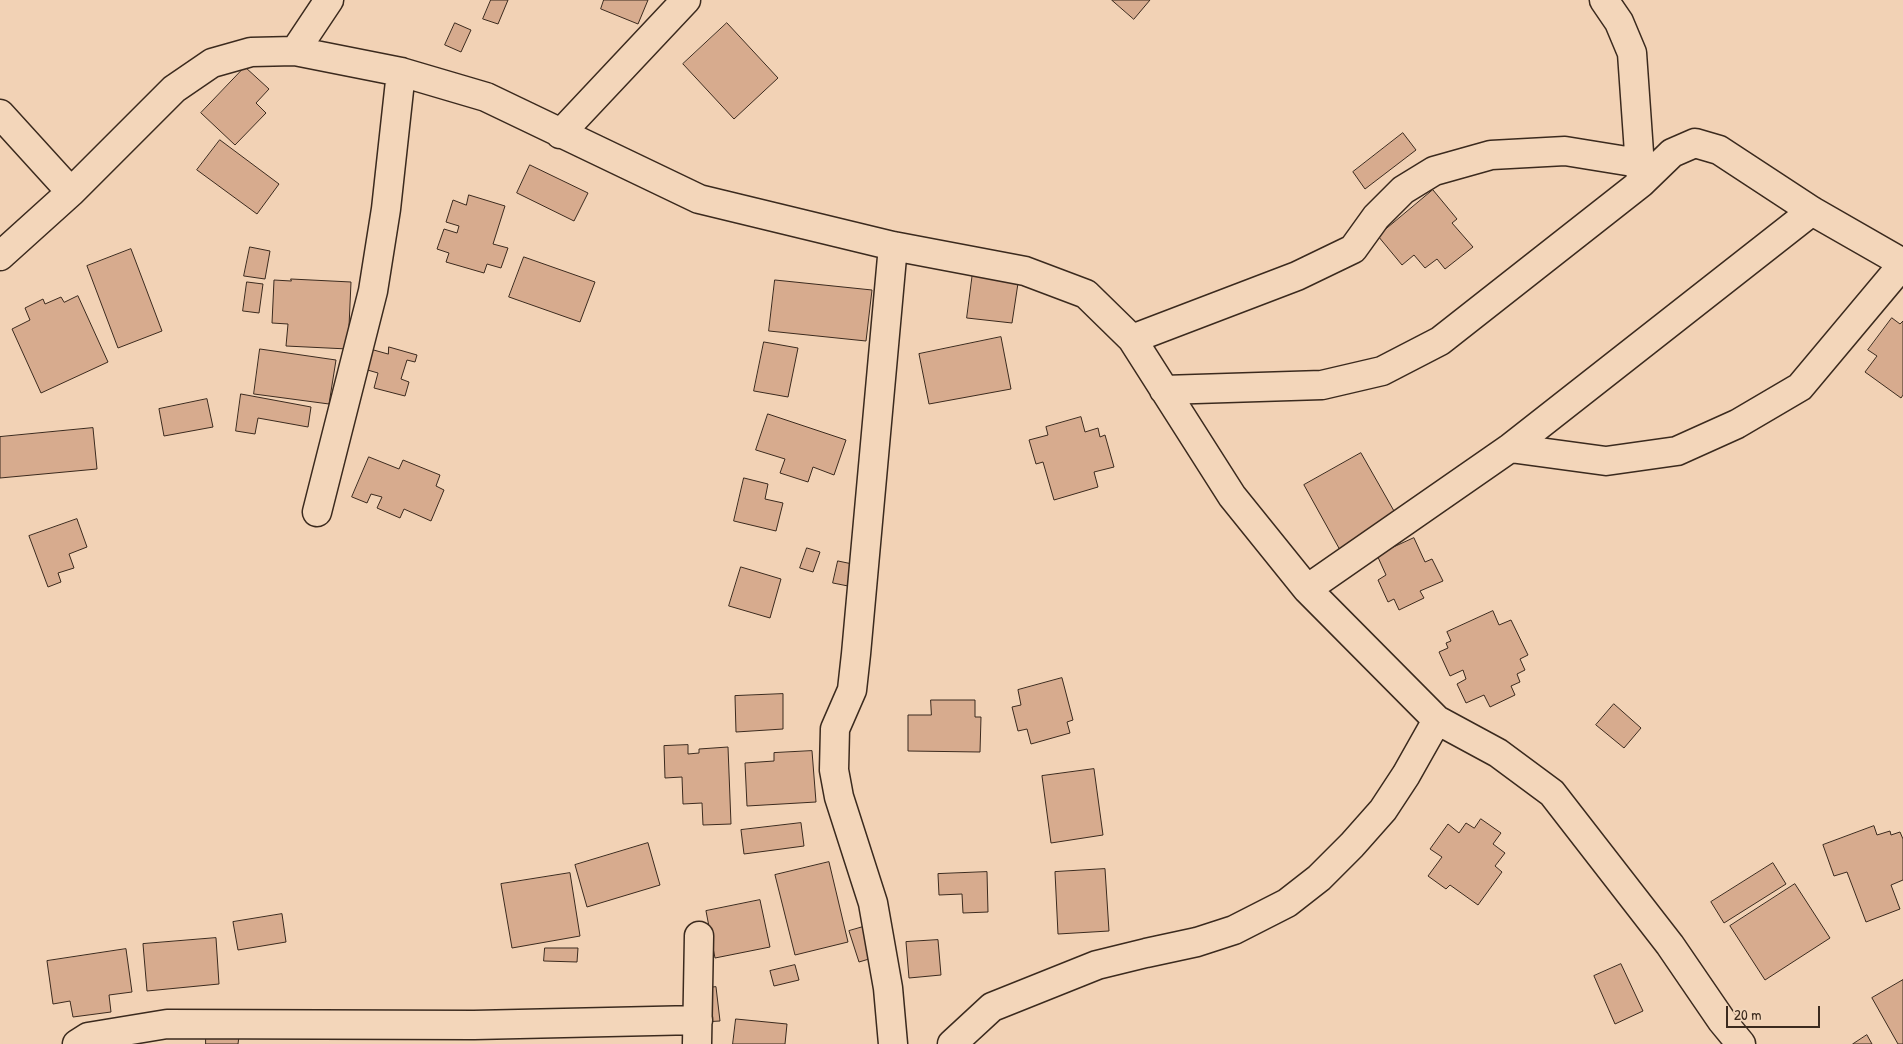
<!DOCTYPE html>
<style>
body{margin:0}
#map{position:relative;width:1903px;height:1044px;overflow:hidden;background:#f2d2b5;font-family:"Patrick Hand",sans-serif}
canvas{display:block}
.scale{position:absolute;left:1726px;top:1006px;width:94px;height:22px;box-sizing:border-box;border:2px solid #3b2a1e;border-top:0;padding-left:6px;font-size:15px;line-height:18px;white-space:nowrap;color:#3b2a1e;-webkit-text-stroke:4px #f3d6ba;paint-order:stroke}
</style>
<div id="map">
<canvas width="1903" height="1044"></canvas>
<div class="scale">20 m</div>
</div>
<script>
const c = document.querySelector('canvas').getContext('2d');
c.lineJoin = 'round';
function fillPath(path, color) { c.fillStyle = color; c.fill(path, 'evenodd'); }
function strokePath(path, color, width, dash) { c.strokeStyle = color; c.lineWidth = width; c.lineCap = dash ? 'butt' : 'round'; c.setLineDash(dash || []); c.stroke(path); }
const building = new Path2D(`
 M491,0H508L498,24L483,19Z
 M604,0H648L638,24L601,9Z
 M1112,0H1150L1134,19Z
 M455,23L471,30L461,52L445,45Z
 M727,23L778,78L734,119L683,64Z
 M245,67L269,89L256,103L266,113L235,145L201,113Z
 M1403,133L1416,150L1365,189L1353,172Z
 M220,140L279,184L257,214L197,170Z
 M530,165L588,193L574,221L517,193Z
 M1433,190L1457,219L1452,223L1473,247L1445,269L1437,259L1425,268L1414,255L1402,265L1378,236Z
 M469,195L505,206L493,244L508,248L501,268L487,264L484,273L446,262L449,253L437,249L444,229L457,233L459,226L446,222L453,200L466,205Z
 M250,247L270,251L265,279L244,276Z
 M131,249L162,331L118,348L87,266Z
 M524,257L595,282L580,322L509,297Z
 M974,264L1020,270L1012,323L967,318Z
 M291,279L351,282L348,349L286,346L288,324L272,323L274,280L291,281Z
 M775,280L872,290L866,341L769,331Z
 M247,282L263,284L259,313L243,311Z
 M78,296L108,362L41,393L12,329L30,320L25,308L43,299L45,304L61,297L64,302Z
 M1892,318L1900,324L1903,321V395L1901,398L1865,372L1877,356L1868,350Z
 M1001,337L1011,389L929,404L919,354Z
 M764,342L798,348L788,397L754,391Z
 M389,347L417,355L415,362L407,360L401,379L409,382L405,396L374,388L378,373L364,369L370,349L388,354Z
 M260,349L336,360L329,404L254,394Z
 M241,394L311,407L308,427L258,418L255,434L236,431Z
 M207,399L213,427L164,436L159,409Z
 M768,414L846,440L834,475L813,467L808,482L780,473L785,459L756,450Z
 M1081,417L1085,432L1098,428L1100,437L1105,435L1114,467L1094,472L1098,487L1054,500L1043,462L1036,464L1029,440L1048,435L1046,427Z
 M93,428L97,469L0,478V437Z
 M1361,453L1398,518L1340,550L1304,485Z
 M369,457L399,469L403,460L440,475L436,486L444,490L431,521L404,509L400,518L377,508L382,497L371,494L367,503L352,497Z
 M744,478L768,484L765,499L783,503L776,531L734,521Z
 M77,519L87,547L69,554L74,568L58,573L61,582L48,587L29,536Z
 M1414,538L1425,562L1432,559L1443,581L1420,591L1424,598L1399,610L1394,599L1388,602L1378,580L1386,575L1377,555Z
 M807,548L820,552L813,572L800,568Z
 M838,561L862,566L858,588L833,583Z
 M741,567L781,579L770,618L729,606Z
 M1493,611L1499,625L1511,620L1528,655L1520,659L1525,670L1517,674L1520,682L1511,686L1515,695L1490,707L1484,695L1466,703L1457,684L1466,679L1463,670L1450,676L1439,652L1448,648L1446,643L1451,641L1447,632Z
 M1062,678L1073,720L1067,722L1070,733L1031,744L1027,729L1018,731L1012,707L1021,705L1018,690Z
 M783,694V729L736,732L735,696Z
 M931,700H975V717H981L980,752L908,751V715H931Z
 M1614,704L1641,728L1624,748L1596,725Z
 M688,745V754L699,753V749L728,747L731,824L703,825L702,803L683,804L682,777L665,778L664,746Z
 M812,751L816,802L747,806L745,763L774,761V753Z
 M1094,769L1103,835L1051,843L1042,776Z
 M1481,819L1501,833L1493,844L1505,853L1495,866L1502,872L1478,905L1450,885L1446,889L1428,876L1442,857L1430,849L1448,824L1459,833L1466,823L1474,828Z
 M801,823L804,846L744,854L741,830Z
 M1874,826L1877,835L1890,831L1891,835L1900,832L1903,839V880L1891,885L1900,909L1866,922L1847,872L1834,876L1823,845Z
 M648,843L660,885L587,907L575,865Z
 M829,862L848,942L795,955L775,875Z
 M1773,863L1786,884L1724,923L1711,902Z
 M1105,869L1109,931L1058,934L1055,872Z
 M987,872L988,912L963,913L962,894L939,895L938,874Z
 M570,873L580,936L512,948L501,884Z
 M1795,884L1830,938L1765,980L1730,926Z
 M760,900L770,947L715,958L706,911Z
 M282,914L286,942L238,950L233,922Z
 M870,925L879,956L859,962L849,931Z
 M216,938L219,984L147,991L143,944Z
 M938,940L941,975L909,978L906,942Z
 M545,948H578L577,962L544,961Z
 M126,949L132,992L109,995L111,1012L73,1017L70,1001L53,1004L47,961Z
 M1621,964L1643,1011L1615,1024L1594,976Z
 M795,965L799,980L774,986L770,971Z
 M1903,980V1044H1898L1872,998Z
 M716,987L720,1021L702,1022L699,989Z
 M736,1019L787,1024L785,1044H733Z
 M206,1034L239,1036L238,1044H206Z
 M1867,1035L1872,1044H1853Z`);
fillPath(building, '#d7ab8e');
strokePath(building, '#3b2a1e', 1);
const minor = new Path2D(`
 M1604,0L1619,22L1632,53L1641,181
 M295,51L329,0
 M0,114L71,192
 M560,134L686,0
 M0,256L71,192L174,89L212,63L251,52L295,51L401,72L486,97L699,199L893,246L1025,271L1086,294L1132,339L1232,496L1307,589L1437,720L1498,753L1552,793L1670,945L1722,1021L1741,1044
 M1132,339L1297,276L1353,249L1376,217L1403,190L1434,171L1491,155L1565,151L1639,163
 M1164,390L1322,385L1382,371L1440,341L1641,183L1672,153L1695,143L1719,150L1812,211L1903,263
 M1510,448L1606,461L1677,451L1737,424L1800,387L1903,264
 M317,512L373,291L386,209L401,72
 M1307,589L1510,448L1812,211
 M77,1044L88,1037L167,1024L474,1025L698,1020
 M697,1044L699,936
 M893,1044L888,988L873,903L839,797L834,770L835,729L852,690L856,654L893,246
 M952,1044L992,1007L1097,965L1146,953L1197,942L1234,930L1287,903L1319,878L1352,845L1383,810L1406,775L1437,720`);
strokePath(minor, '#3b2a1e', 31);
strokePath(minor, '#f3d6ba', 28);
</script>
